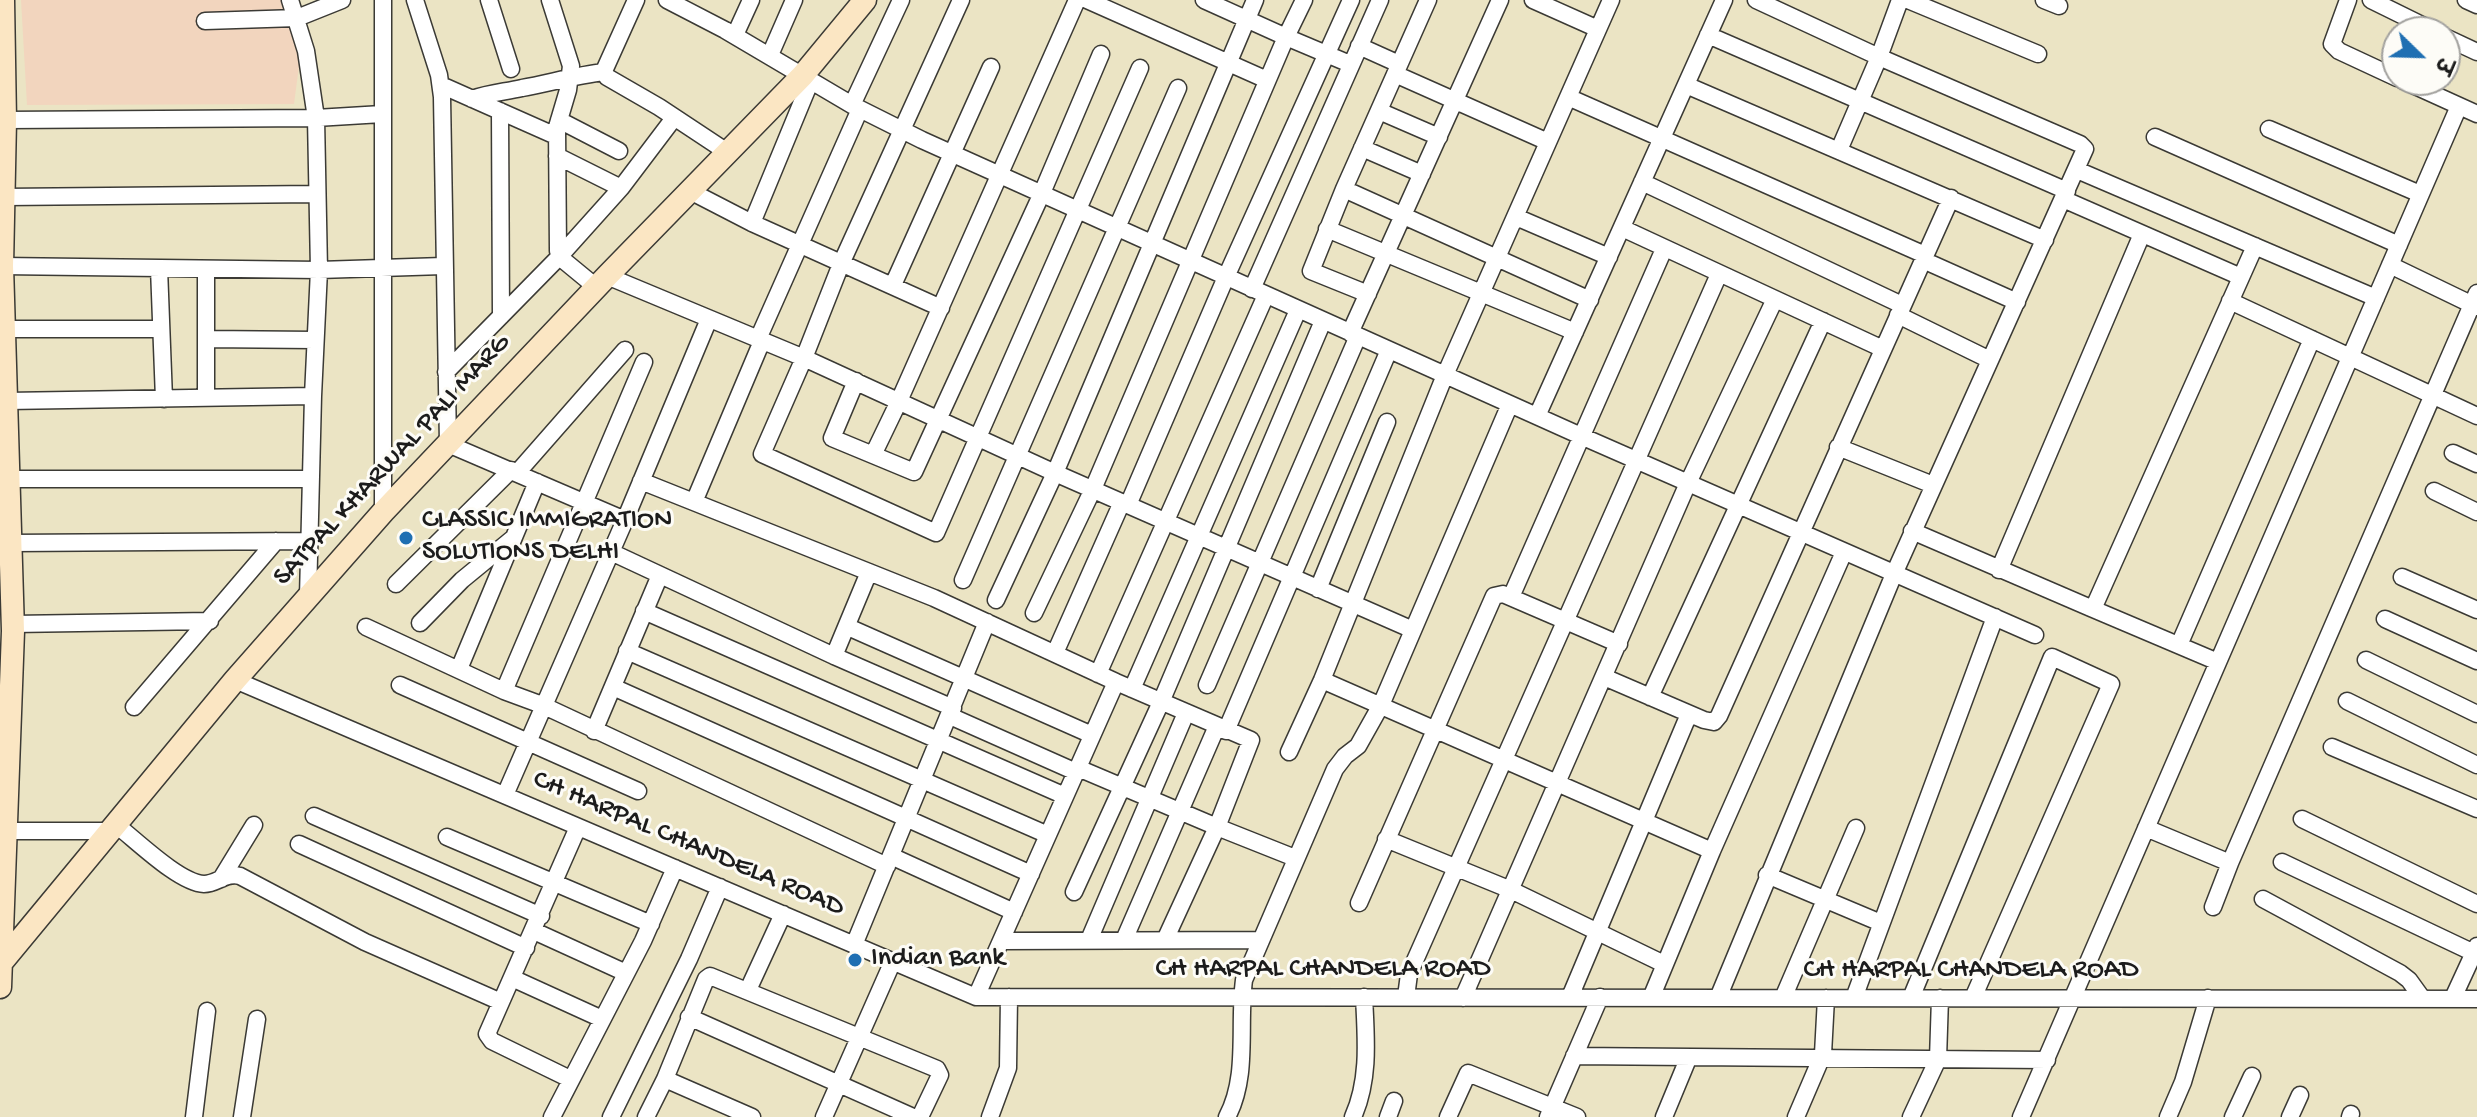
<!DOCTYPE html>
<meta charset="utf-8">
<style>
body{margin:0}
#map{position:relative;width:2477px;height:1117px;overflow:hidden;background:#ebe4c4;font-family:"Gochi Hand","Playpen Sans Deva",sans-serif}
canvas{display:block}
.north{position:absolute;left:2381px;top:16px;width:80px;height:80px;box-sizing:border-box;background:#fdfcf7;border:2px solid #a3a29f;border-radius:50%;rotate:113deg;font-size:22px;font-weight:700;line-height:32px;text-align:center;color:#1c1c1c}
.north::after{content:'';display:block;margin:auto;width:28px;height:36px;background:#1f6fb2;clip-path:polygon(50% 0,100% 100%,50% 72%,0 100%)}
</style>
<div id="map">
<canvas width="2477" height="1117"></canvas>
<div class="north">उ</div>
</div>
<script>
const c = document.querySelector('canvas').getContext('2d');
c.lineJoin = 'round';
function fillPath(path, color) { c.fillStyle = color; c.fill(path, 'evenodd'); }
function strokePath(path, color, width, dash) { c.strokeStyle = color; c.lineWidth = width; c.lineCap = dash ? 'butt' : 'round'; c.setLineDash(dash || []); c.stroke(path); }
function write(font, color, halo, rows, align = 'center') {
  c.font = font + ' "Gochi Hand",sans-serif'; c.lineWidth = 6; c.setLineDash([]); c.textBaseline = 'middle'; c.strokeStyle = halo; c.fillStyle = color; for (const [text, x, y, turn = 0] of rows) {
    c.save(); c.translate(x, y); c.rotate((+turn || 0) * Math.PI / 180); c.textAlign = isNaN(turn) ? turn : align; if (halo) c.strokeText(text, 0, 0); c.fillText(text, 0, 0); c.restore();
  }
}
fillPath(new Path2D(`
 M21,0H282L301,51L294,104L27,105Z`), '#f2d5be');
const street = new Path2D(`
 M290,0L306,51L316,118L382,114
 M383,0V512
 M415,0L439,75L442,97L448,444L625,520L709,319
 M489,0L511,69
 M550,0L571,66L568,90L557,127L558,251L562,259L596,287
 M636,0L604,71L607,77L659,107L727,152
 M667,0L725,30L852,105L922,140L1581,436L2035,635
 M961,0L841,264L804,358L762,454L936,533L1140,68
 M1087,0L1267,80
 M1304,0L1286,37L1350,64
 M1533,0L1598,29
 M1908,0L2038,54
 M2044,0L2059,6
 M2348,0L2332,44L2339,51L2397,78
 M2371,0L2436,32
 M2466,0L2477,5
 M205,21L297,18L342,0
 M735,35L751,0
 M1708,35L2067,191
 M2445,37L2477,52
 M1359,46L1399,64
 M770,55L794,0
 M1395,74L1548,142
 M2402,80L2477,114
 M441,85L556,136
 M1686,85L2045,240
 M1568,97L1925,255
 M472,99C489,93 504,92 522,88C550,83 576,75 605,72
 M852,105L901,0
 M500,111L501,316
 M1379,111L1439,137
 M5,120L316,118L319,270L313,396L308,597
 M559,120L619,151
 M2269,129L2420,194
 M2155,137L2399,245
 M1362,148L1422,174
 M1839,150L1879,57L1900,0
 M557,156L621,188
 M2077,170L2376,298
 M1642,182L1902,305
 M1344,189L1590,300
 M690,191L752,223L941,308
 M4,197L317,194
 M2063,199L2241,277
 M1516,217L1609,257
 M752,223L811,80
 M1622,228L1883,349
 M1327,229L1575,332
 M1923,260L2017,302
 M2390,265L2477,307
 M2,266L319,270L443,266
 M159,268L164,399
 M607,276L804,358L1055,473L1413,630
 M893,285L991,67
 M1252,289L1380,0
 M1368,294L1311,271L1344,189L1428,0
 M2230,301L2477,416
 M1898,315L1990,360
 M5,329H161
 M1350,333L1500,0
 M206,339L315,340
 M758,339L860,109
 M446,372L560,256L621,188L674,118
 M856,381L832,438L914,472L1042,193L1101,54
 M206,398V269
 M7,401L313,396
 M1537,416L1724,0
 M1838,447L1933,485
 M2453,453L2477,464
 M873,455L899,401L1077,0
 M517,473L625,350
 M9,479H311
 M641,481L934,598L1116,682L1251,740L1217,827L1295,858
 M2434,491L2477,512
 M694,502L762,341
 M1128,505L1226,277L1351,0
 M1912,531L2093,609
 M11,543L309,541
 M611,552L834,656L953,708
 M1999,570L2142,234
 M2402,577L2477,610
 M963,580L1178,88
 M396,584L511,470
 M1318,589L1387,422
 M1511,597L1664,249
 M996,600L1055,473L1255,0
 M644,611L1065,796
 M1034,613L1093,489L1286,37L1204,0
 M2385,619L2477,661
 M420,623L462,580L512,539
 M13,624L210,621
 M366,627L504,691L542,705L887,866
 M848,627L1092,735
 M2179,645L2312,339
 M627,651L1048,835
 M1055,653L1122,502
 M834,656L869,572
 M2366,660L2477,714
 M2218,662L2093,609L2255,246
 M459,669L537,482
 M1098,674L1266,295
 M1604,677L1704,720L1714,722L1719,716L1951,198
 M235,680L976,997L2477,999
 M1322,680L1712,851
 M400,685L638,791
 M1207,685L1358,336
 M613,687L1031,874
 M1132,689L1298,310
 M504,691L644,362
 M1650,697L1823,321
 M2347,701L2477,765
 M134,707L276,541
 M950,716L1076,772
 M594,731L660,575
 M1226,731L1389,350
 M2332,747L2477,809
 M1289,752L1322,680L1445,375L1611,0
 M1078,768L1217,827L1165,940
 M505,795L625,520
 M314,816L541,916
 M2302,819L2477,904
 M115,824C135,839 179,883 204,884C217,884 226,872 240,876L365,942L501,1002
 M2146,828L2230,863L2477,293
 M6,831H109
 M447,837L651,924
 M1386,839L1511,890L1664,964
 M299,844L526,948
 M891,856L1014,912
 M2282,862L2474,953
 M1767,875L1881,923
 M221,879L254,825
 M1074,892L1161,702L1323,321
 M2263,899L2400,973L2409,980L2422,998
 M1359,903L1494,596L1503,594L1619,644
 M2213,907L2230,863
 M534,931L626,973
 M1089,940L1186,713
 M1124,940L1217,726
 M1001,941L1260,940
 M854,945L987,622
 M512,978L602,1019
 M748,990L783,914
 M976,997L1116,682
 M1406,997L1409,974L1719,274
 M1570,997L1689,714
 M1463,998L1688,483L1775,299
 M1651,998L1712,851L1844,552
 M1718,998L1894,574L2085,149L2080,144L1879,57L1756,0
 M1783,998L1856,828
 M1854,998L1995,617
 M1911,998L2052,657L2111,684L1973,998
 M2453,998L2477,946
 M689,1017L913,1117
 M1574,1056L2047,1060
 M570,1079L492,1041L487,1034L578,827
 M665,1079L752,1117
 M194,1117L207,1011
 M242,1117L257,1019
 M552,1117L643,941L675,868
 M611,1117L689,959L720,887
 M646,1117L665,1079L706,979L710,976L937,1069L940,1075L920,1117
 M824,1117L893,961
 M990,1117L1008,1068L1009,997
 M1227,1117C1249,1076 1238,1025 1244,980L1335,769L1345,756L1358,746L1381,705L1510,404
 M1353,1117C1370,1079 1366,1038 1364,997
 M1388,1117L1394,1101
 M1448,1117L1468,1073L1577,1117
 M1548,1117L1600,997
 M1664,1117L1688,1059
 M1796,1117L1823,1054L1826,998
 M1911,1117L1938,1059L1940,998
 M2021,1117L2459,106
 M2168,1117L2183,1082L2208,998
 M2233,1117L2252,1076
 M2290,1117L2300,1095
 M2350,1117L2351,1114`);
const secondary = new Path2D(`
 M1,963L235,680L383,512L607,276L803,75L865,0
 M0,987L13,631L2,266L5,120L3,0`);
strokePath(street, '#3b3a35', 19);
strokePath(secondary, '#3b3a35', 25);
strokePath(street, '#fff', 16);
strokePath(secondary, '#fbe6c3', 22);
for (const [x, y, r, color] of [
 [406,538,8,"#1f6fb2"],
 [855,960,8,"#1f6fb2"]
]) { const dot = new Path2D(); dot.arc(x, y, r, 0, 2 * Math.PI); c.fillStyle = color; c.fill(dot); strokePath(dot, '#fdfcf7', 3); }
write('28px', '#1c1c1c', '#fdfcf7', [
 ["SATPAL KHARWAL PALI MARG",393,461,-47],
 ["CH HARPAL CHANDELA ROAD",688,845,23],
 ["CH HARPAL CHANDELA ROAD",1323,971],
 ["CH HARPAL CHANDELA ROAD",1971,972]
]);
write('28px', '#1c1c1c', '#fdfcf7', [
 ["CLASSIC IMMIGRATION",422,522],
 ["SOLUTIONS DELHI",422,554],
 ["Indian Bank",871,960]
], 'left');
</script>
